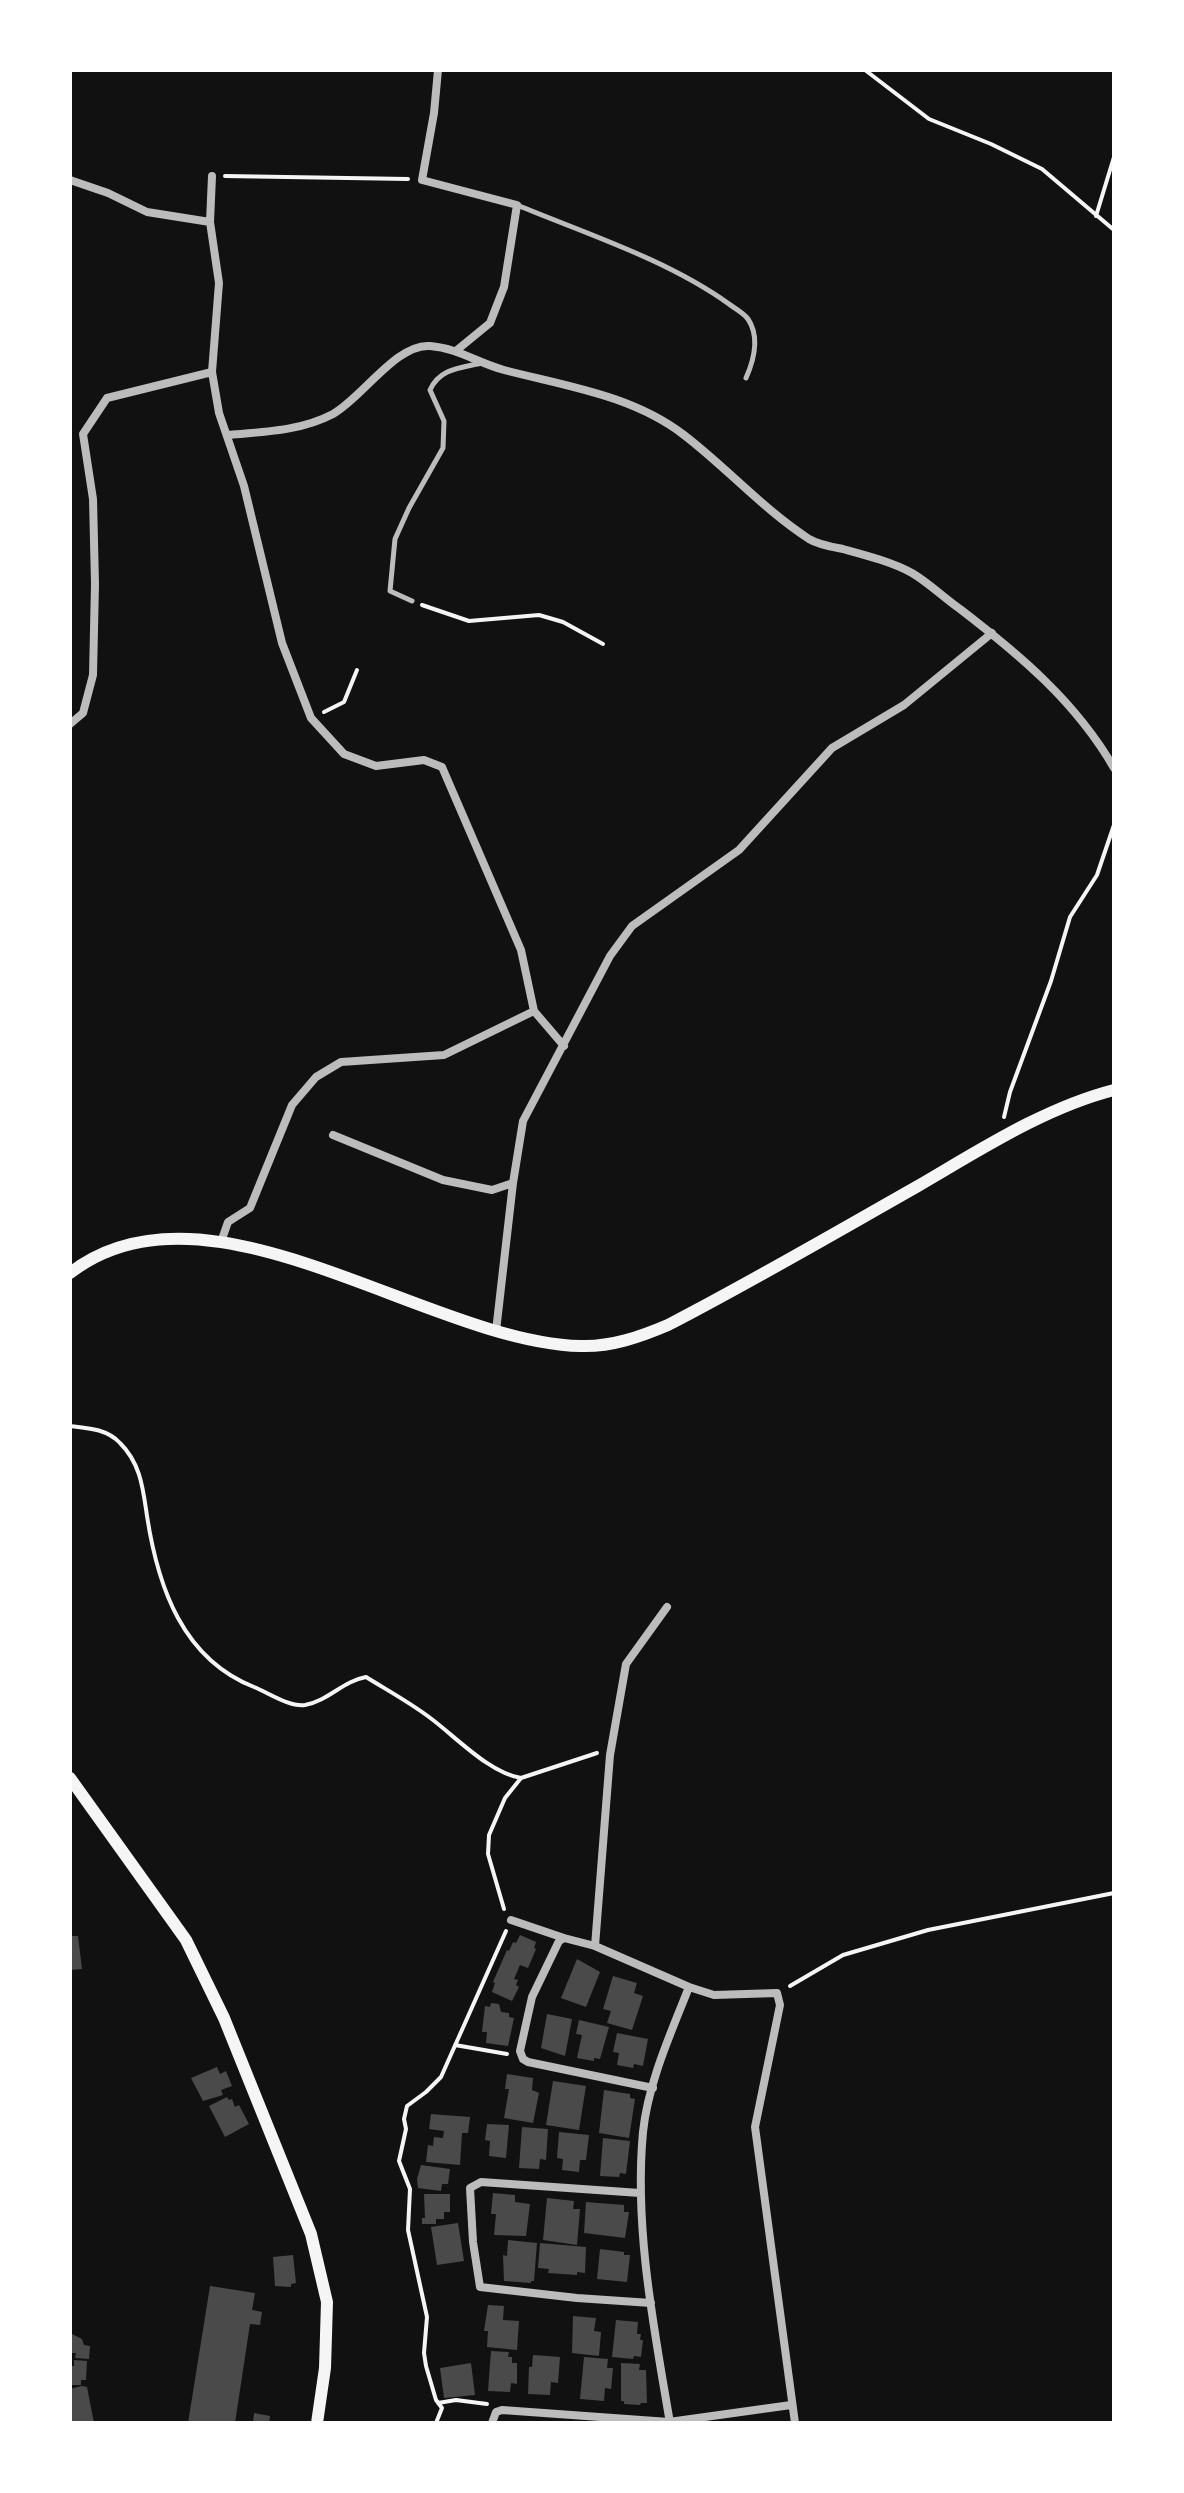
<!DOCTYPE html>
<style>
body{margin:0}
#map{position:relative;width:1184px;height:2493px;overflow:hidden;background:#111;font-family:"Noto Sans",sans-serif}
canvas{display:block}
.frame{position:absolute;inset:0;border:72px solid #fff;pointer-events:none}
</style>
<div id="map">
<canvas width="1184" height="2493"></canvas>
<div class="frame"></div>
</div>
<script>
const c = document.querySelector('canvas').getContext('2d');
c.lineJoin = 'round';
function fillPath(path, color) { c.fillStyle = color; c.fill(path, 'evenodd'); }
function strokePath(path, color, width, dash) { c.strokeStyle = color; c.lineWidth = width; c.lineCap = dash ? 'butt' : 'round'; c.setLineDash(dash || []); c.stroke(path); }
fillPath(new Path2D(`
 M520,1935L536,1942L534,1948L536,1949L528,1968L520,1965L514,1979L518,1980L516,1985L519,1987L512,2001L492,1992L495,1983L493,1982L507,1950L509,1951L513,1942L516,1943Z
 M70,1936H78L82,1969L70,1970Z
 M577,1959L600,1972L586,2007L561,1998Z
 M613,1976L637,1983L634,1993L643,1996L632,2030L607,2023L611,2011L603,2009Z
 M491,2003L499,2004L501,2012L509,2013V2017L514,2018L508,2046L486,2043L487,2032H482L485,2006L490,2007Z
 M547,2014L572,2019L565,2056L541,2048Z
 M579,2020L609,2027L600,2059L594,2058V2061L577,2058L582,2035L576,2034Z
 M617,2033L648,2039L643,2066L634,2064L633,2068L617,2065L619,2053L613,2052Z
 M217,2067L220,2074L226,2071L232,2086L221,2090L223,2095L203,2101L191,2078Z
 M507,2074L533,2078L532,2090L539,2093L533,2123L504,2118L509,2089H505Z
 M553,2081L586,2086L579,2130L546,2125Z
 M604,2090L630,2094V2098L635,2099L629,2138L599,2133Z
 M227,2097L229,2100L232,2099L235,2107L239,2105L249,2124L225,2137L209,2106Z
 M431,2114L470,2117L468,2133H462L460,2165L426,2162L428,2145L433,2146L434,2137L443,2138L444,2131L429,2129Z
 M487,2124L509,2125L506,2158L489,2156L490,2141L485,2140Z
 M522,2127L548,2129L546,2160L540,2159L539,2169L519,2168Z
 M559,2132L589,2135L586,2160H580L579,2172L562,2170L563,2159L557,2158Z
 M603,2138L630,2141L626,2174L620,2173L619,2177L600,2176Z
 M421,2165L450,2169L448,2184H442L441,2191L418,2188L417,2179Z
 M493,2193L515,2195V2202L530,2204L526,2236L494,2235L496,2214H491Z
 M424,2194H450V2212H444V2219H436V2224H422V2218H425Z
 M547,2198L574,2201L573,2209H580L577,2245L543,2240Z
 M586,2202L624,2205V2212H629L625,2238L584,2233Z
 M458,2223L464,2261L437,2265L431,2227Z
 M508,2240L537,2243L534,2281H531V2283L504,2281L503,2255L507,2256Z
 M540,2243L586,2247L585,2273L577,2272V2275L548,2273L549,2269L538,2268Z
 M600,2249L624,2252V2255H630L627,2282L597,2279Z
 M293,2255L296,2283L291,2284V2287L275,2286L273,2257Z
 M210,2286L255,2293L252,2310L262,2312L260,2325L250,2324L235,2423H188Z
 M488,2305L504,2306L503,2320L519,2321L517,2350L487,2347L488,2331H484Z
 M573,2316L596,2318L594,2331L601,2332L599,2356L572,2353Z
 M616,2320L638,2322L637,2334H641L640,2340H643L641,2357L634,2356L633,2359L612,2357Z
 M70,2333L82,2339L84,2345L90,2346L89,2359L75,2358L76,2353H70Z
 M491,2351L509,2352L508,2357H512V2363H517V2384L511,2383L510,2392L488,2391Z
 M533,2355L560,2357L558,2383L551,2382L550,2395L528,2394L529,2367H532Z
 M584,2357L608,2359L607,2368H613L611,2389L605,2388L604,2401L580,2399Z
 M74,2360L87,2361L86,2380H81V2385H70V2366H74Z
 M471,2363L475,2395L444,2398L440,2368Z
 M621,2363L640,2364L639,2370H646L647,2403H641L640,2405L624,2404V2401H621Z
 M82,2386L87,2387L94,2423H70V2389Z
 M254,2413L270,2416L269,2423H253Z`), '#4a4a4a');
strokePath(new Path2D(`
 M865,70L929,119L991,144L1042,169L1114,230
 M225,176L408,179
 M1096,216L1114,157
 M422,605L469,621L539,615L563,622L603,644
 M324,712L344,702L357,670
 M1004,1117L1010,1092L1051,981L1070,917L1097,875L1114,825
 M70,1426C88,1428 107,1429 120,1443C141,1464 143,1489 147,1516C158,1588 183,1659 254,1687C269,1693 289,1707 305,1705C328,1701 343,1681 366,1677C387,1690 409,1702 429,1717C455,1736 489,1773 521,1778L597,1753
 M504,1909L488,1854L489,1835L505,1798L521,1778
 M790,1986L843,1955L928,1930L1114,1893
 M455,2045L507,2054
 M438,2403L456,2400L487,2404
 M436,2423L442,2408L436,2400L426,2366L424,2353L427,2317L408,2230L410,2189L399,2161L406,2129L404,2119L407,2106L426,2092L441,2077L506,1931`), '#f5f5f5', 4);
strokePath(new Path2D(`
 M517,205C587,234 668,260 729,304C734,308 744,313 748,319C760,337 754,360 746,378
 M412,601L390,591L395,539L409,508L443,448L444,421L430,390C440,368 461,368 482,363`), '#bcbcbc', 5);
strokePath(new Path2D(`
 M438,70L434,113L422,180L517,205L504,287L490,323L457,350
 M70,180L108,193L147,212L210,222L219,283L212,372L219,413L244,486L282,643L311,718L344,754L376,766L424,760L442,767L521,950L534,1011L564,1046
 M210,222L212,176
 M228,435C263,432 301,431 333,414C362,398 397,343 430,346C457,348 478,363 504,370C565,386 632,395 684,435C727,468 763,509 809,539C819,545 832,547 843,549C865,555 892,562 912,573C929,583 944,598 960,609C1020,655 1076,702 1114,768
 M70,724L83,713L93,675L95,584L93,499L83,434L107,398L212,372
 M333,1135L443,1180L492,1190L513,1183L523,1121L610,956L632,926L739,850L832,748L904,705L992,633
 M221,1242L228,1222L250,1208L292,1105L316,1077L341,1062L444,1055L534,1011
 M496,1331L513,1183
 M511,1920L564,1938
 M595,1946L610,1755L626,1664L667,1607
 M653,2088L528,2062L523,2059L520,2051L532,1997L559,1941L564,1938L595,1946L689,1987
 M640,2193L481,2182L470,2188L473,2242L480,2287L577,2298L651,2303
 M492,2423L496,2412L502,2410L669,2422L791,2405
 M670,2423C654,2329 634,2227 643,2132C648,2083 671,2033 689,1987L714,1995L777,1993L780,2005L755,2127L795,2423`), '#bcbcbc', 8);
strokePath(new Path2D(`
 M70,1273C209,1166 429,1343 581,1346C611,1347 640,1337 668,1325C753,1281 835,1233 918,1186C980,1150 1044,1108 1114,1090
 M70,1778L186,1940L224,2018L311,2234L327,2302L325,2368L317,2423`), '#f5f5f5', 12);
</script>
